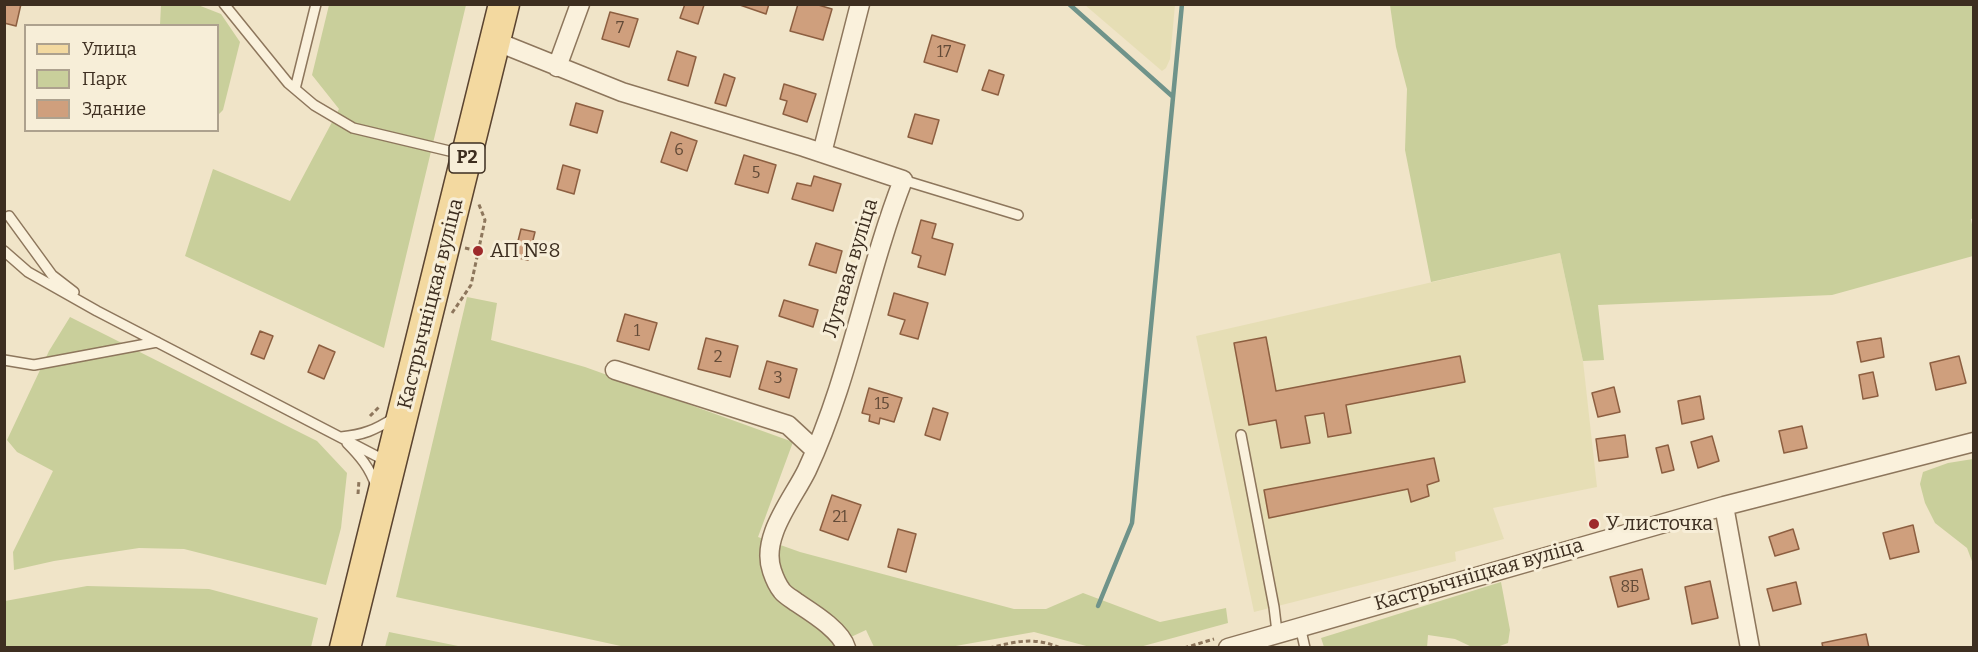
<!DOCTYPE html>
<meta charset="utf-8">
<style>
body{margin:0}
#map{position:relative;width:1978px;height:652px;overflow:hidden;background:#f0e4c8;font-family:Bitter,serif}
canvas{display:block}
.frame{position:absolute;inset:0;border:6px solid #3d2e20;pointer-events:none}
.legend{position:absolute;left:24px;top:24px;width:195px;height:108px;box-sizing:border-box;background:#f7eed8;border:2px solid #ada18e;margin:0;padding:8px 10px;list-style:none;font-size:18px;color:#3d2e20}
.legend li{display:flex;align-items:center;gap:12px;height:30px}
.legend b{width:30px;border:2px solid #ada18e}
</style>
<div id="map">
<canvas width="1978" height="652"></canvas>
<div class="frame"></div>
<ul class="legend">
<li><b style="height:8px;background:#f3d9a0"></b>Улица</li>
<li><b style="height:16px;background:#c9cf9b"></b>Парк</li>
<li><b style="height:16px;background:#cf9f7d"></b>Здание</li>
</ul>
</div>
<script>
const c = document.querySelector('canvas').getContext('2d');
c.lineJoin = 'round';
function fillPath(path, color) { c.fillStyle = color; c.fill(path, 'evenodd'); }
function strokePath(path, color, width, dash) { c.strokeStyle = color; c.lineWidth = width; c.lineCap = dash ? 'butt' : 'round'; c.setLineDash(dash || []); c.stroke(path); }
function write(font, color, halo, rows, align = 'center') {
  c.font = font + ' Bitter,serif'; c.lineWidth = 6; c.setLineDash([]); c.textBaseline = 'middle'; c.strokeStyle = halo; c.fillStyle = color; for (const [text, x, y, turn = 0] of rows) {
    c.save(); c.translate(x, y); c.rotate((+turn || 0) * Math.PI / 180); c.textAlign = isNaN(turn) ? turn : align; if (halo) c.strokeText(text, 0, 0); c.fillText(text, 0, 0); c.restore();
  }
}
fillPath(new Path2D(`
 M1085,5H1175L1170,59L1166,68L1162,71Z
 M1560,253L1583,361L1597,487L1493,508L1504,539L1455,552L1456,561L1254,612L1196,336Z`), '#e6deb5');
fillPath(new Path2D(`
 M161,5H198L221,14L240,42L223,110L218,115V26L160,25Z
 M329,5H466L384,348L185,256L213,169L290,201L339,109L312,75Z
 M1390,5H1973L1974,218L1971,219L1973,230V256L1832,295L1598,305L1604,360L1583,361L1560,253L1431,282L1405,150L1407,89L1396,47Z
 M467,297L497,303L491,340L585,367L793,442L758,537L800,552L1014,609H1046L1083,593L1160,622L1226,608L1228,623L1136,648L1090,647L1034,632L950,647H874L866,630L838,643V647L630,648L396,597Z
 M70,317L317,441L347,473L341,528L326,585L184,549L139,548L54,561L14,570L13,552L53,471L17,452L7,440L49,351Z
 M1973,459H1974L1973,564L1967,548L1935,523L1925,503L1920,484L1923,472L1948,463Z
 M1501,582L1510,630L1508,643L1497,647H1472L1455,639L1428,635L1427,648L1324,647L1321,638Z
 M87,586L209,589L318,618L311,647H5V601Z
 M389,632L463,647H385Z`), '#c9cf9b');
strokePath(new Path2D(`
 M1069,4L1172,96
 M1098,606L1132,523L1182,4`), '#6f938a', 4.5);
const building = new Path2D(`
 M4,4H21L16,26L4,23Z
 M685,4L704,5L698,24L680,18Z
 M737,4H769L766,14Z
 M798,4H815L832,9L823,40L790,31Z
 M610,12L638,19L629,47L602,39Z
 M932,35L965,45L957,72L924,62Z
 M677,51L696,57L688,86L668,80Z
 M989,70L1004,75L998,95L982,90Z
 M724,74L735,78L726,106L715,103Z
 M784,84L816,94L807,122L783,114L787,101L780,99Z
 M576,103L603,111L597,133L570,125Z
 M915,114L939,120L932,144L908,137Z
 M671,132L697,141L687,171L661,162Z
 M744,155L776,165L768,193L735,184Z
 M563,165L580,170L574,194L557,189Z
 M814,176L841,184L833,211L792,199L797,183L811,186Z
 M921,220L936,224L932,238L953,244L945,275L918,267L921,256L912,253Z
 M521,229L535,232L528,260L514,257Z
 M816,243L842,251L836,273L809,265Z
 M894,293L928,303L918,339L900,334L905,320L888,315Z
 M784,300L818,310L813,327L779,316Z
 M625,314L657,323L649,350L617,341Z
 M260,331L273,336L264,359L251,354Z
 M1266,337L1276,391L1460,356L1465,382L1346,405L1351,433L1328,437L1324,413L1305,416L1310,443L1281,448L1276,420L1249,425L1234,343Z
 M706,338L738,346L730,377L698,369Z
 M1881,338L1884,357L1861,362L1857,342Z
 M319,345L335,352L324,379L308,372Z
 M1959,356L1966,383L1936,390L1930,363Z
 M767,361L797,369L789,398L759,389Z
 M1873,372L1878,396L1863,399L1859,375Z
 M1614,387L1620,412L1598,417L1592,393Z
 M869,388L902,398L894,422L880,418L879,424L869,421L870,415L862,413Z
 M1700,396L1704,419L1682,424L1678,401Z
 M933,408L948,413L940,440L925,435Z
 M1802,426L1807,448L1784,453L1779,431Z
 M1625,435L1628,457L1599,461L1596,439Z
 M1712,436L1719,461L1698,468L1691,442Z
 M1668,445L1674,470L1662,473L1656,448Z
 M1434,458L1439,481L1427,485L1429,496L1411,502L1408,489L1269,518L1264,490Z
 M832,495L861,505L848,540L820,530Z
 M1913,525L1919,552L1890,559L1883,533Z
 M898,529L916,534L906,572L888,567Z
 M1793,529L1799,549L1775,556L1769,537Z
 M1642,569L1649,599L1618,607L1610,577Z
 M1710,581L1718,618L1692,624L1685,587Z
 M1796,582L1801,604L1773,611L1767,589Z
 M1866,634L1869,648H1823L1822,643Z`);
fillPath(building, '#cf9f7d');
strokePath(building, '#8d5f41', 1.5);
const lane = new Path2D(`
 M224,4L288,83L314,105L353,128L462,154
 M295,89L316,4
 M903,180L1018,215
 M9,216L52,275L74,292
 M4,251L28,272L97,311L386,461
 M4,360L34,365L157,342
 M1241,435L1274,607L1277,632
 M341,437C363,435 375,430 394,418
 M347,443C360,456 370,468 376,486
 M1300,626L1305,648`);
const street = new Path2D(`
 M495,41L622,92L804,147L903,180C866,275 850,378 807,470C793,499 760,537 772,571C774,577 778,586 782,591C785,595 792,599 796,602C811,612 841,630 846,648
 M557,67L580,4
 M822,153L860,4
 M615,370L788,425L815,450
 M1724,506L1750,648
 M1228,648L1724,506L1974,442`);
const primary = new Path2D(`
 M345,648L504,4`);
strokePath(lane, '#8d765c', 12);
strokePath(street, '#8d765c', 21);
strokePath(primary, '#5b4430', 33);
strokePath(new Path2D(`
 M465,248L478,251
 M452,313L471,285L485,220L478,202
 M370,416L380,406
 M358,494L359,480
 M989,648C1015,642 1034,636 1060,648
 M1184,648L1214,639`), '#8d765c', 3, [4.5, 3]);
strokePath(lane, '#faf1dc', 9);
strokePath(street, '#faf1dc', 18);
strokePath(primary, '#f3d9a0', 30);
for (const [x, y, r, color] of [
 [478,251,6,"#9e2a2b"],
 [1594,524,6,"#9e2a2b"]
]) { const dot = new Path2D(); dot.arc(x, y, r, 0, 2 * Math.PI); c.fillStyle = color; c.fill(dot); strokePath(dot, '#f7eed8', 2); }
write('16px', '#624a37', null, [
 ["7",620,29],
 ["17",944,53],
 ["6",679,151],
 ["5",756,174],
 ["1",637,332],
 ["2",718,358],
 ["3",778,379],
 ["15",882,405],
 ["21",840,518],
 ["8Б",1630,588]
]);
for (const [x, y, w] of [
 [467,158,36]
]) { const box = new Path2D(); box.roundRect(x - w / 2, y - 15, w, 30, 4.5); c.fillStyle = '#f7eed8'; c.fill(box); strokePath(box, '#3d2e20', 1.5); }
write('bold 18px', '#3d2e20', null, [
 ["Р2",467,158]
]);
write('20px', '#3d2e20', '#f7eed8', [
 ["АП №8",490,251],
 ["У листочка",1606,524]
], 'left');
write('20px', '#3d2e20', '#f7eed8', [
 ["Лугавая вуліца",851,268,-73],
 ["Кастрычніцкая вуліца",431,304,-76],
 ["Кастрычніцкая вуліца",1479,575,-16]
]);
</script>
